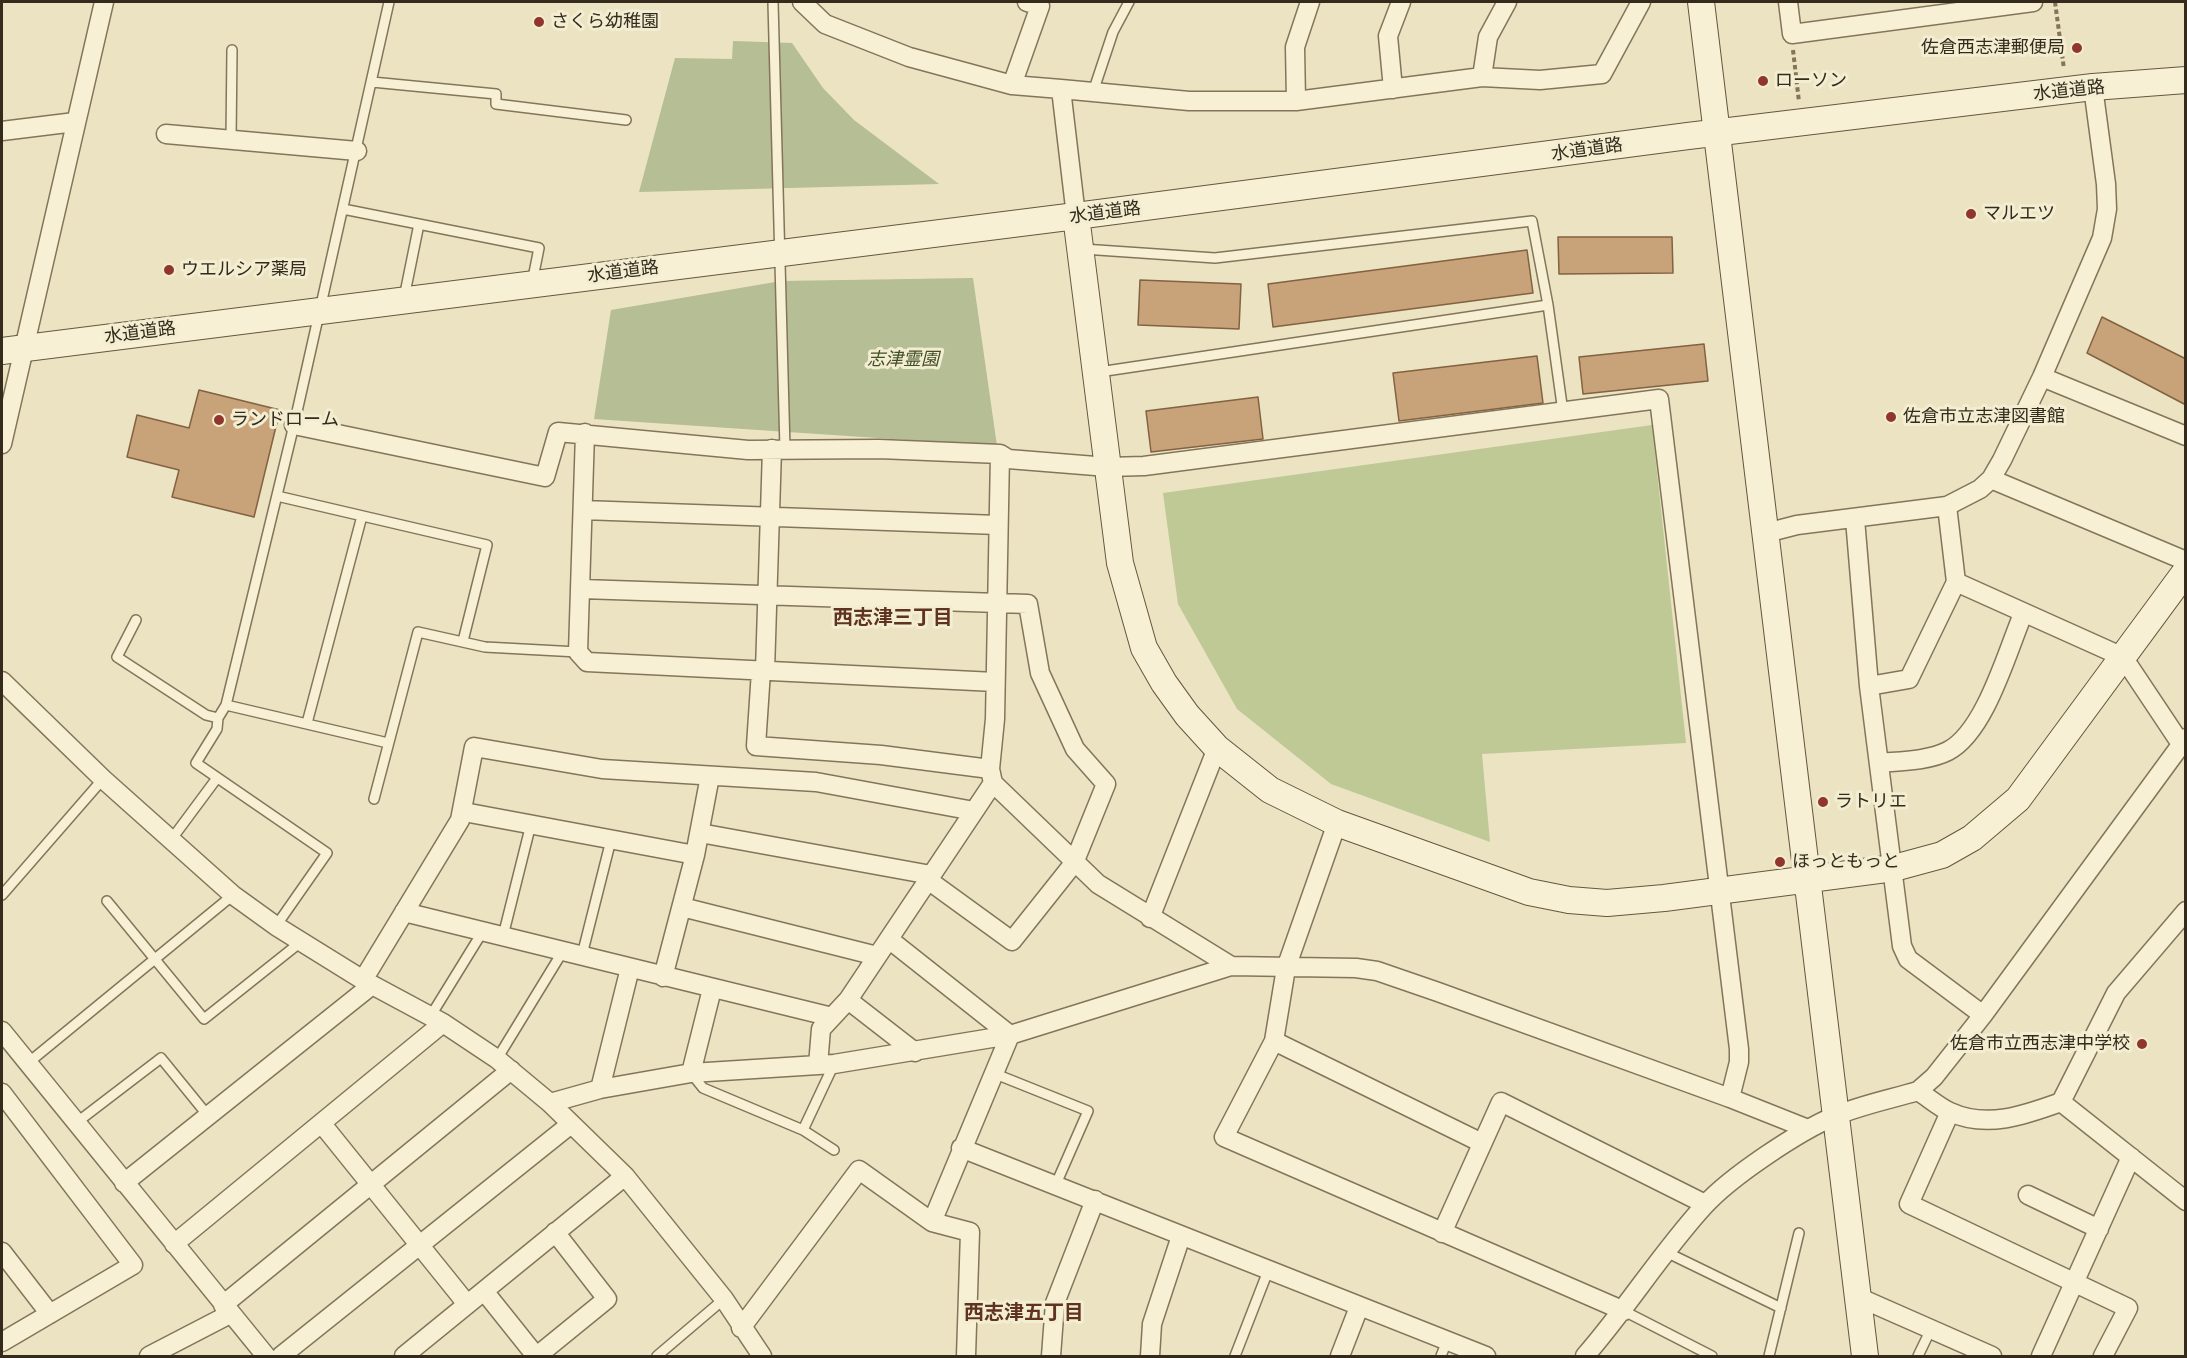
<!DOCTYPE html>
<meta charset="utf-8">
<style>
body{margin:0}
#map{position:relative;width:2187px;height:1358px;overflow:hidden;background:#ebe3c2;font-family:"Libre Baskerville",serif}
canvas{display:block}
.frame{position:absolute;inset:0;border:3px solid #352b1d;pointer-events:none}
</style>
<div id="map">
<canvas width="2187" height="1358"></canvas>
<div class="frame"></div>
</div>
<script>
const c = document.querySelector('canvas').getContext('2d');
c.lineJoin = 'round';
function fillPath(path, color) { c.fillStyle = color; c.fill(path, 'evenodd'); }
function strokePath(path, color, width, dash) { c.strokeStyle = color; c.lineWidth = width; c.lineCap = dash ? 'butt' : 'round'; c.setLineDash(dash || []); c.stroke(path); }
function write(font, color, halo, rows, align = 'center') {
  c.font = font + ' "Libre Baskerville","Noto Sans JP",serif'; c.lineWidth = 6; c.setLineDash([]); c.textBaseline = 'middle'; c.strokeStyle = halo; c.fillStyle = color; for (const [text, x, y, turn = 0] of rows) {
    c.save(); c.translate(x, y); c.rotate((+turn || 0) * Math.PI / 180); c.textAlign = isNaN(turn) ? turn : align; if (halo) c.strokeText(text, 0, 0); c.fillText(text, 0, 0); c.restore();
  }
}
fillPath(new Path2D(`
 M1652,425L1686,743L1482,754L1490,842L1331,784L1237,709L1178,604L1163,493Z`), '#bec996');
fillPath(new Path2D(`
 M733,41L792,43L823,88L854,120L939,184L639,192L675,58L732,59Z
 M973,278L997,446L594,419L611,310L781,281Z`), '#b5be95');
const building = new Path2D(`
 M1558,237H1672L1673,273L1559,274Z
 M1527,250L1533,293L1273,327L1268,284Z
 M1140,280L1241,284L1239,329L1138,325Z
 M2102,317L2186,359V405L2087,353Z
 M1704,344L1708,381L1583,394L1579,357Z
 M1537,356L1543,403L1399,421L1393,373Z
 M199,390L280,410L254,517L172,497L179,470L127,457L137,415L189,428Z
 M1258,397L1263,439L1151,452L1146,411Z`);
fillPath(building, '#c8a279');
strokePath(building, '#826241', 1.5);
const lane = new Path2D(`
 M773,2L785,449
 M372,82L496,94V104L626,120
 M1093,92L1113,32L1129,2
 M231,140L232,50
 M343,209L539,248L532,283
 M1083,249L1215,258L1532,221L1548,305
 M404,298L419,224
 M1099,372L1548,305L1563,412
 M277,496L487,545L463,641
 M136,620L117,657L206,715L218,718L226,705
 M218,718L217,729L196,763L327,853L276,926
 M307,723L362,516
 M388,743L226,705L294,425L389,2
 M374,799L418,632L485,647L578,652
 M171,840L217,778
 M2,895L103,779
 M107,901L204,1019L302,941
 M503,936L531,824
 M582,955L611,840
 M430,1017L483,931
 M497,1059L563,951
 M28,1063L233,895
 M691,1073L703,1088L803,1130L834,1150
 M993,1073L1088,1111L1056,1184
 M76,1123L161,1058L209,1117
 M803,1130L834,1064
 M1666,1252L1781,1308
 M1624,1311L1712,1356
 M657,1356L724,1299
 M1235,1356L1268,1271
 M1441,1356L1447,1341
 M1769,1356L1799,1233
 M1918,1356L1931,1329`);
const street = new Path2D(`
 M802,2L825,24L909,57L1012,85L1061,89L1189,101H1296L1482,77L1540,80L1602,74L1641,2
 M1788,2L1792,34L2033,2
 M1482,77L1488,37L1507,2
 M1012,85L1040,6L1027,2
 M1061,89L1076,216
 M1393,89L1388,36L1401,2
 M1296,101L1295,47L1310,2
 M2,131L75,122
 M166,134L357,151
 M2042,377L2186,436
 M294,425L545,477L558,432L748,450L879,449L1000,454L1008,459L1108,467L1144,466L1659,399L1739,1049V1062L1730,1098
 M585,433L578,652L587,662L995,682
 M2,444L104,2
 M1000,454L995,719L990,769L993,783L1098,884L1231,966
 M1991,479L2186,561
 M1947,506L1956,582L2123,657L2181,744
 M583,510L998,525
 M1855,519L1869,686L1902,946L1908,959L1983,1015
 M1766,533L1797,525L1947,506L1980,489L1991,479L2002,460L2042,377L2102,238L2107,209L2106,184L2093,87
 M582,589L1028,604L1040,673L1075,749L1106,784L1074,863L1012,941L928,880
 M761,671L756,746L881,755L990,769
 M765,671L772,449
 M2,681L103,779L233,895L276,926L363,980L443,1023L497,1059L550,1103L625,1176L724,1299L762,1356
 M1869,686L1909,679L1956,582
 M1879,763C1901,761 1928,761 1948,751C1985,732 2007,652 2023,614
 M464,812L695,855
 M1337,823L1286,968L1274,1041L1224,1137L1624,1311
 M700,833L931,875
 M682,907L877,956
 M404,912L832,1017
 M1150,918L1217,748
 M890,940L1010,1035L932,1222
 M663,977L695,855L710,776
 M363,980L460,820L474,747L602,769L816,782L974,811
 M848,1000L915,1052
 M2,1031L266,1356
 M1274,1041L1482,1143
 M818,1065L821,1029L848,1000L993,783
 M691,1073L712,989
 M600,1089L630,968
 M1918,1091L1934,1077L1983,1015L2186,738
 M2,1093L133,1265L2,1342
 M2061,1102L2186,1201
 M550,1103L600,1089L691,1073L834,1064L1010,1035L1231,966L1356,968L1377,971L1438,992L1730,1098L1808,1129
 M1950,1112L1909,1204L2128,1308L2103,1356
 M322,1124L467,1304
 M961,1148L1486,1356
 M124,1183L372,985
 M2028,1195L2099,1229
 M1442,1233L1501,1102L1705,1204
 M174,1244L443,1023
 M2,1252L50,1314
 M484,1291L536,1356
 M1858,1297L1992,1356
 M223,1305L511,1070
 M741,1328L859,1170L932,1222L970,1232L966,1356
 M149,1356L230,1314
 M281,1356L571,1124
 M404,1356L625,1176
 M537,1356L607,1299L555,1232
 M1051,1356L1055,1303L1095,1200
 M1150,1356L1152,1324L1181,1236
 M1340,1356L1359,1307
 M1585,1356C1627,1308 1661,1253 1704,1206C1730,1177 1799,1131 1835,1116C1861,1105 1891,1099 1918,1091C1929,1098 1939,1107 1950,1112C1987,1129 2025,1115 2061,1102L2116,993L2186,911
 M2041,1356L2131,1157`);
const secondary = new Path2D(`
 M1701,2L1865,1356
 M1076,216L1120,563L1144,648L1164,683L1187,715L1217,748L1270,790L1337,823L1529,892L1569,900L1607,903L1664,898L1894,868L1942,855L1972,838L2018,799L2186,571
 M2,351L1076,216L1688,136L2093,87L2186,80`);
strokePath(lane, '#84755a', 12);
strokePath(street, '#84755a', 21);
strokePath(secondary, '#66563d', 28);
strokePath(new Path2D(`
 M2055,2L2064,69
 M1793,50L1799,102`), '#84755a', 4, [4.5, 3]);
strokePath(lane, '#f7f0d4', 9);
strokePath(street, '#f7f0d4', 18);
strokePath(secondary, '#f7f0d4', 26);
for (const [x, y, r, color] of [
 [539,22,6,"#90362d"],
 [2077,48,6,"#90362d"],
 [1763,81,6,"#90362d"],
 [1971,214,6,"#90362d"],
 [169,270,6,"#90362d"],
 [1891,417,6,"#90362d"],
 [219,420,6,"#90362d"],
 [1823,802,6,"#90362d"],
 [1780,862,6,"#90362d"],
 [2142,1044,6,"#90362d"]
]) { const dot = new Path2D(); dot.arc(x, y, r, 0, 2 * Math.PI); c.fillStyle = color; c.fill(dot); strokePath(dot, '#f3edd1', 2); }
write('18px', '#352b1d', '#f3edd1', [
 ["さくら幼稚園",551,22],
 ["佐倉西志津郵便局",2065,48,"right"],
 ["ローソン",1775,81],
 ["マルエツ",1983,214],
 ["ウエルシア薬局",181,270],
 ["佐倉市立志津図書館",1903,417],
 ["ランドローム",231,420],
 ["ラトリエ",1835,802],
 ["ほっともっと",1792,862],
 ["佐倉市立西志津中学校",2130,1044,"right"]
], 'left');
write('18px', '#352b1d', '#f3edd1', [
 ["水道道路",2069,91,-6],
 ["水道道路",1587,150,-8],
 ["水道道路",1105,213,-7],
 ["水道道路",623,272,-7],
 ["水道道路",140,333,-7]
]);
write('italic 18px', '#415025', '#f3edd1', [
 ["志津霊園",903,360]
]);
write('bold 20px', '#5f331f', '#f3edd1', [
 ["西志津三丁目",893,618],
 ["西志津五丁目",1024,1313]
]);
</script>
